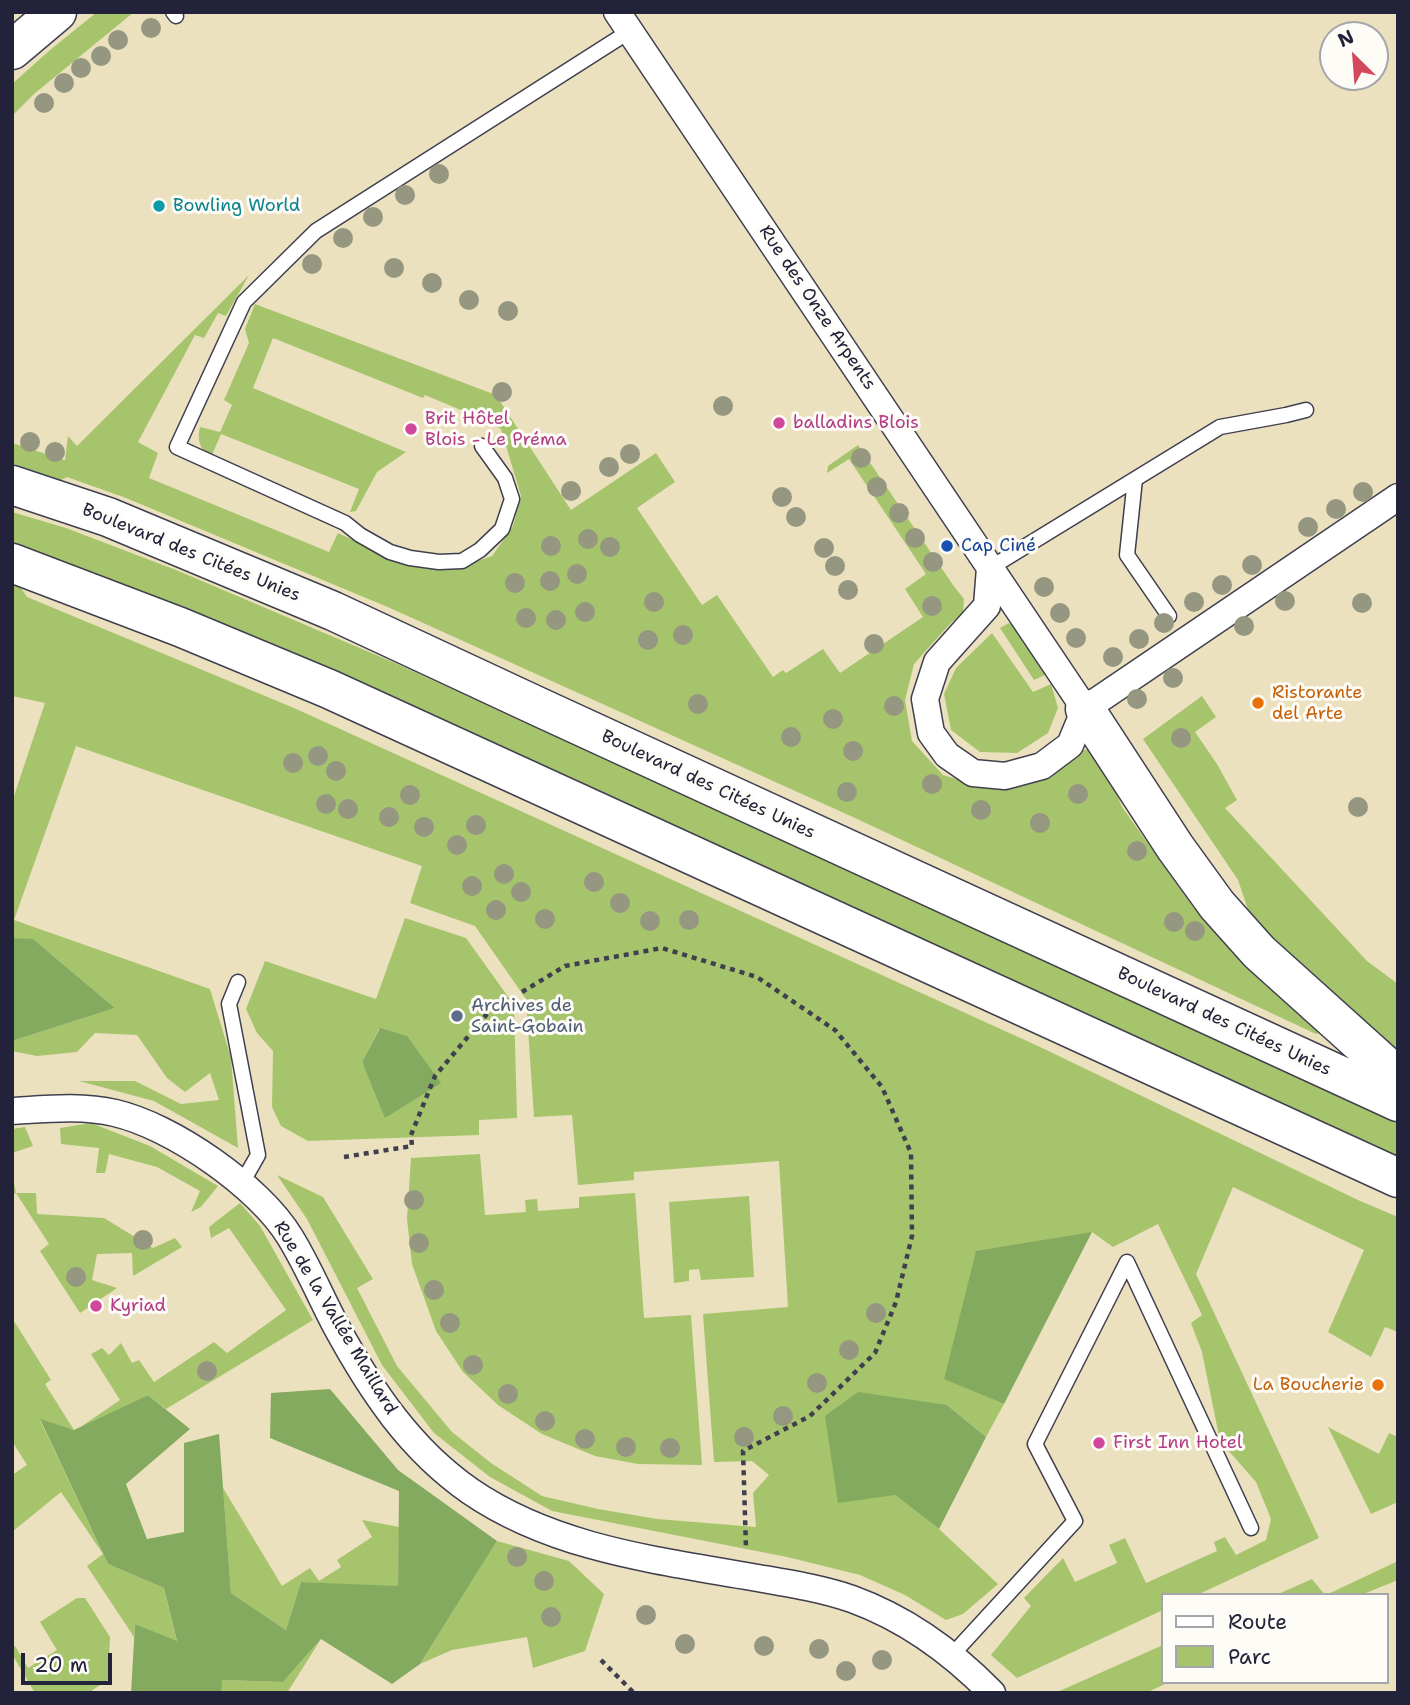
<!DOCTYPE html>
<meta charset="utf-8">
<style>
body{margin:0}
#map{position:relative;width:1410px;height:1705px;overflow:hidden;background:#ebe1bf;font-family:"Shantell Sans",sans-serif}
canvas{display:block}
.frame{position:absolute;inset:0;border:14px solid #22223b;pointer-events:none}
.legend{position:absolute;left:1161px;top:1593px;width:228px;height:91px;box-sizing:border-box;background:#fdfcf7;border:2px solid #a5a5ac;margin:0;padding:9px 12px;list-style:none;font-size:21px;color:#22223b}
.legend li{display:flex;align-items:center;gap:14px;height:35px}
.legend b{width:35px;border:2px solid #a5a5ac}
.north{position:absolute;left:1319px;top:21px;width:70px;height:70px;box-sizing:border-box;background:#fdfcf7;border:2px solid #a5a5ac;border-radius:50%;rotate:335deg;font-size:19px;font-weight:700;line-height:28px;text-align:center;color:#22223b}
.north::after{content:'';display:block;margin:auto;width:24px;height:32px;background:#d1495b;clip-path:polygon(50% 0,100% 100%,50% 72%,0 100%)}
.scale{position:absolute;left:21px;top:1653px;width:91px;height:32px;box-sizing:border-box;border:4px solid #22223b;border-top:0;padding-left:9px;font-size:21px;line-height:24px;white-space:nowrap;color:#22223b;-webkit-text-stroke:5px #fdfcf7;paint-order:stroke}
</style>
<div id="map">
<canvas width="1410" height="1705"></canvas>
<div class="frame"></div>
<ul class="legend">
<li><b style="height:9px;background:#fff"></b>Route</li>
<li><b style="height:19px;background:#a6c46c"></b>Parc</li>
</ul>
<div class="north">N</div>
<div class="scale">20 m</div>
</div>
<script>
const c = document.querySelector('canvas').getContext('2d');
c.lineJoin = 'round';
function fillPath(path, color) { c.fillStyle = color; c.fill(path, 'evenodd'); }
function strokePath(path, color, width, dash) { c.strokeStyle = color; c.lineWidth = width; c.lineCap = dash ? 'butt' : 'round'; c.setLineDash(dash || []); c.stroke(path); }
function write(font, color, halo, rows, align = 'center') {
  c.font = font + ' "Shantell Sans",sans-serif'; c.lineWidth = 6; c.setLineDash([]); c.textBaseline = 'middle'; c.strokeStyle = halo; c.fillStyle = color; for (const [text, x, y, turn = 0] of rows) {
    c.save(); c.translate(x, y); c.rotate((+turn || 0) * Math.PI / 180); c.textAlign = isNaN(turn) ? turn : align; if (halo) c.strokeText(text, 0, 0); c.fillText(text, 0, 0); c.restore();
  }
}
fillPath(new Path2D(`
 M97,12H134L34,94L12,116V84L50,50Z
 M249,275L226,316L218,313L204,338L195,335L138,442L158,453L149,478L329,552L338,533L405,564L456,568L492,556L513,526L521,496L501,429L475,416L425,395L423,398L273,338L253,388L406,452L377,472L356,511L350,512L359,489L221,434L211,457C199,449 197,439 200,427L220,432L232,405L224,400L249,343L245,329L255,304L496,395L571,510L656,453L675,482L637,508L702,605L717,595L773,677L783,670L786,673L823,649L840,673L923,617L905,589L926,574L849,459L827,473L828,466L858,445L953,585L964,599L963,612L949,625L914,664L905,700L912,741L943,775L987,788L1031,784L1063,766L1077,752L1088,749L1096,751L1108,773L1122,807L1193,907L1324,1031L1316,1034L855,818L390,608L126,498L67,477L52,485L12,471V443L65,460L68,436L77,446Z
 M12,512L66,528L176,570L395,663L1398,1122V1162L1049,1001L568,776L202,616L12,544Z
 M12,583L19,585L27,597L294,708L1038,1046L1358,1200L1398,1217V1332L1385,1327L1371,1357L1328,1332L1364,1250L1233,1187L1196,1274L1319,1538L1197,1595H1163V1610L1017,1678L991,1655L1031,1606L1024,1598L1063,1558L1075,1582L1117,1563L1109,1545L1125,1538L1146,1583L1217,1551L1214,1542L1225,1537L1236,1555L1266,1540L1271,1519L1256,1482L1220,1441L1202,1352L1191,1323L1202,1315L1158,1224L1113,1247L1092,1232L944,1378L1004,1404L986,1437L947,1405L895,1495L939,1529L998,1584L963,1614L946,1620L905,1595L860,1575L787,1557L552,1511L490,1477L434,1433L382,1365L307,1219L277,1175L323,1197L373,1279L357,1288L397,1366L452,1432L491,1463L542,1496L598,1509L657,1519L756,1527L753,1493L769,1475L752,1461L714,1462L703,1314L788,1307L779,1161L634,1172V1180L578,1185L572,1115L534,1117L526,999L475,926L410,903L422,866L76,746L14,920L210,989L231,1058L238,1148L154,1101L79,1081H135L181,1104L219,1100L210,1073L185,1092L167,1078L137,1035L95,1033L77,1052L37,1056L12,1051V1041L115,1008L34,940L12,938V802L45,703L12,696Z
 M1009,623L1016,627L1047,674L1034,680L1000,628Z
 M992,633L1033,692L1051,684L1058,708L1048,733L1017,753L980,752L951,730L944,694L956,668Z
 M1202,696L1216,717L1195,732L1217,764L1237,800L1225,808L1367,961L1398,984V1050L1326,993L1253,924L1238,880L1143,739Z
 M405,918L466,938L514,1005L517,1118L479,1120V1135L308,1141L281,1126L272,1107L273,1051L257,1033L246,1009L265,961L376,999ZM379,1029L407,1036L386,1118L362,1062Z
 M91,1123L150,1146L218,1186L201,1207L191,1212L200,1191L157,1167L109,1154L105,1173H96L99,1148L61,1144L60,1128Z
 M25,1127L33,1146L12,1153V1129Z
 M480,1154L485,1215L526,1212L525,1200L537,1199L538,1211L579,1208V1197L635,1193L644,1318L691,1315L702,1465L638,1464L595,1456L542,1434L498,1405L463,1372L436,1331L412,1264L407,1219L411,1158Z
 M12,1173L16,1193H36L37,1214L104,1218L153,1248L175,1238L182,1247L133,1276L132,1253L97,1254L92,1280L117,1288L80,1313L40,1251L49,1244L16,1193L12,1195Z
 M749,1196L754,1277L701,1280L699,1269L689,1270V1281L674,1283L669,1202Z
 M240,1203L260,1226L313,1320L166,1409L148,1395L79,1428L120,1400L91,1354L102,1348L109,1355L121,1343L132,1363L139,1360L154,1382L214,1342L227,1353L286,1310L229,1228L211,1238L209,1227Z
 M12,1318L51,1380L45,1384L74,1430L40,1420L108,1564L164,1588L177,1642L135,1624L134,1637L87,1566L103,1554L61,1492L12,1532V1475L27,1465L12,1441Z
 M1328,1427L1379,1454L1389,1433L1398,1437V1502L1371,1514Z
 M223,1488L282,1586L310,1568L319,1581L341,1567L337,1560L372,1537L362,1520L399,1527L398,1587L301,1582L286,1630L231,1593Z
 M497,1541L569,1561L604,1594L585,1651L533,1668L527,1637L452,1650L420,1664Z
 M1398,1561V1580L1361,1595H1326Z
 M1312,1579L1325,1595H1276Z
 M77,1598H85L110,1637L108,1680L88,1693H35L12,1654V1648L15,1646L28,1668L57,1650L40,1622Z
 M321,1639L287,1693H221V1680L283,1682Z
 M1163,1645V1682H1169L1146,1693H1055Z`), '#a6c46c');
fillPath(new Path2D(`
 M12,938L33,939L115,1008L12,1041Z
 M380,1028L407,1036L441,1083L385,1118L362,1062Z
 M1092,1232L1004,1404L944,1379L976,1251Z
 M330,1389L398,1470L497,1541L420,1664L392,1684L321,1639L283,1682L222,1680L221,1693H131L135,1624L177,1641L164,1588L108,1564L40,1419L74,1430L148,1395L190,1429L126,1484L147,1539L184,1532V1443L219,1434L231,1593L286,1630L301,1582L398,1586L399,1491L270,1438L271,1393Z
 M858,1392L947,1405L986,1437L939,1529L895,1495L838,1503L825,1416Z`), '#84aa60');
const lane = new Path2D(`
 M173,12L176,16
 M482,446L505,478L512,499L502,529L480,550L462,561L439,562L410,558L390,552L360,535L345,523L177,447L244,302L316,231L630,31
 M1135,479L1127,555L1169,616
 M990,568L1220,427L1286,415L1306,410
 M238,982L229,1004L258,1155L242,1183
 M952,1655L1075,1521L1035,1444L1127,1262L1251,1528`);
const street = new Path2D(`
 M617,12C773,245 929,477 1085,709
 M990,568L987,606L937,662L925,699L931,733L947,755L973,773L1005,776L1042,766L1070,745L1085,709L1398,497
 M12,1111C46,1109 82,1105 115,1113C172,1126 260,1187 290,1237C308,1266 321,1298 337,1328C372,1392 410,1449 470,1491C553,1548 655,1560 752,1577C786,1583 820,1588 852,1599C907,1619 952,1652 992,1693`);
const secondary = new Path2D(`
 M12,50L57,12`);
const primary = new Path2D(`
 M12,485L108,517L333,611L539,707L1398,1102
 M12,563L180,627L329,689L1398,1178
 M1085,709L1175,847L1217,905L1259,952L1398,1077`);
strokePath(lane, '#403f4f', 17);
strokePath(street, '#403f4f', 29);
strokePath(secondary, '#403f4f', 41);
strokePath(primary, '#403f4f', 41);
strokePath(new Path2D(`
 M522,992L565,966L662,948L757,977L835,1030L882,1087L911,1153L912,1236L896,1302L875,1353L810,1416L743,1451L746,1548
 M344,1157L412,1146L411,1135L435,1076L487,1014L509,1000
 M601,1660L634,1693`), '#403f4f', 4.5, [5, 5]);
strokePath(lane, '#fff', 14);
strokePath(street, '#fff', 26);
strokePath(secondary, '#fff', 38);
strokePath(primary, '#fff', 38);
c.fillStyle = '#969780';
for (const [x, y] of [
 [151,28],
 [118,40],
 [101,56],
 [81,68],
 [64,83],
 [44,103],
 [439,174],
 [405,195],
 [373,217],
 [343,238],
 [312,264],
 [394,268],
 [432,283],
 [469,300],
 [508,311],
 [502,392],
 [723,406],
 [30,442],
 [55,452],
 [630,454],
 [861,458],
 [609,467],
 [877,487],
 [571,491],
 [1363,492],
 [782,497],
 [1336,509],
 [899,513],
 [796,517],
 [1308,527],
 [915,538],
 [588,539],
 [551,546],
 [610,547],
 [824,548],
 [933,562],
 [1252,565],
 [835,566],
 [577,574],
 [550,581],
 [515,583],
 [1222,585],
 [1044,587],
 [848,590],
 [1285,601],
 [654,602],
 [1194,602],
 [1362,603],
 [932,606],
 [585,612],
 [1060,613],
 [526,618],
 [556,620],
 [1164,623],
 [1244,626],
 [683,635],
 [1076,638],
 [1139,639],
 [648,640],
 [874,644],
 [1113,657],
 [1173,678],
 [1137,699],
 [698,704],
 [894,706],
 [833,719],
 [791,737],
 [1181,738],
 [853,751],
 [318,756],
 [293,763],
 [336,771],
 [932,784],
 [847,792],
 [1078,794],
 [410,795],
 [326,804],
 [1358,807],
 [348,809],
 [981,810],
 [389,817],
 [1040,823],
 [476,825],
 [424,827],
 [457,845],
 [1137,851],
 [504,874],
 [594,882],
 [472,886],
 [521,892],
 [620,903],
 [496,910],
 [545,919],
 [689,920],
 [650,921],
 [1174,922],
 [1195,931],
 [414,1200],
 [143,1240],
 [419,1243],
 [76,1277],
 [434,1290],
 [876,1313],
 [450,1323],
 [849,1350],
 [473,1365],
 [207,1371],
 [817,1383],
 [508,1394],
 [783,1416],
 [545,1421],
 [744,1437],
 [585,1439],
 [626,1447],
 [670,1448],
 [517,1557],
 [544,1581],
 [646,1615],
 [551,1617],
 [685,1644],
 [764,1646],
 [819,1649],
 [882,1660],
 [846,1671]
]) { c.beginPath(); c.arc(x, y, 10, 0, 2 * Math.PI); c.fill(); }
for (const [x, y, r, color] of [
 [159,206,7,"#0f9aa8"],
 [779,423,7,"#d1479c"],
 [411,429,7,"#d1479c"],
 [947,546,7,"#1a4fb4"],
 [1258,703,7,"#e8710a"],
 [457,1016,7,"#5c6f8a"],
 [96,1306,7,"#d1479c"],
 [1378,1385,7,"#e8710a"],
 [1099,1443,7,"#d1479c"]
]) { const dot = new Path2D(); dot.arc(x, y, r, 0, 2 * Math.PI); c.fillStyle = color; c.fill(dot); strokePath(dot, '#fdfcf7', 2.5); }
write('18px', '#0d838f', '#fdfcf7', [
 ["Bowling World",173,206]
], 'left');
write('18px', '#22223b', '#fdfcf7', [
 ["Rue des Onze Arpents",817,308,56],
 ["Boulevard des Citées Unies",191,553,22],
 ["Boulevard des Citées Unies",708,785,25],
 ["Boulevard des Citées Unies",1224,1022,25],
 ["Rue de la Vallée Maillard",335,1318,59]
]);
write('18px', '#b23c85', '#fdfcf7', [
 ["Brit Hôtel",425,419],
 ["Blois - Le Préma",425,440],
 ["balladins Blois",793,423],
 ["Kyriad",110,1306],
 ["First Inn Hotel",1113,1443]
], 'left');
write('18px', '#164399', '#fdfcf7', [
 ["Cap Ciné",961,546]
], 'left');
write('18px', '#c56008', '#fdfcf7', [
 ["Ristorante",1272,693],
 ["del Arte",1272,714],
 ["La Boucherie",1364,1385,"right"]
], 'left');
write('18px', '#4e5e75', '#fdfcf7', [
 ["Archives de",471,1006],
 ["Saint-Gobain",471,1027]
], 'left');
</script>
